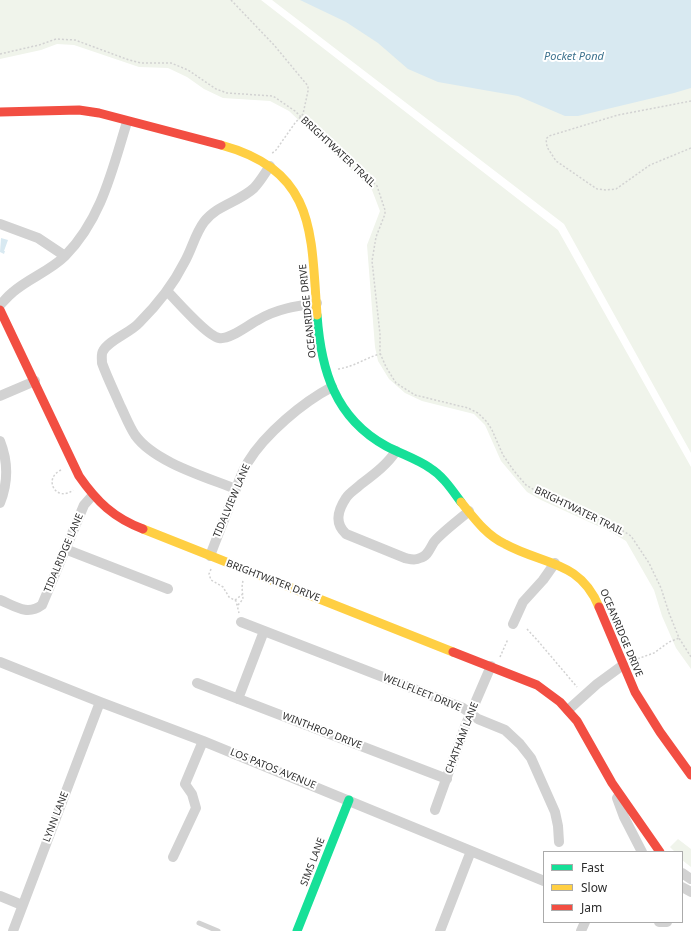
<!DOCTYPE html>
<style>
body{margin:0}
#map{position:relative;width:691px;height:931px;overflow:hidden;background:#fff;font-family:"Noto Sans",sans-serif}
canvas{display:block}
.legend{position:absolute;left:543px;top:851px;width:140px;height:72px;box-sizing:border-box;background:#fff;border:1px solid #ababab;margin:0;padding:5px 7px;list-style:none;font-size:12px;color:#2d2d2d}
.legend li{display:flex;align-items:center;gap:8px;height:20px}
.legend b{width:20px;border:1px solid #ababab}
</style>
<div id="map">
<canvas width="691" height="931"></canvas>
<ul class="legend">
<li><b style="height:5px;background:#16e098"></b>Fast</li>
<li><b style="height:5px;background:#ffcf43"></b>Slow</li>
<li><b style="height:5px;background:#f24e42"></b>Jam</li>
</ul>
</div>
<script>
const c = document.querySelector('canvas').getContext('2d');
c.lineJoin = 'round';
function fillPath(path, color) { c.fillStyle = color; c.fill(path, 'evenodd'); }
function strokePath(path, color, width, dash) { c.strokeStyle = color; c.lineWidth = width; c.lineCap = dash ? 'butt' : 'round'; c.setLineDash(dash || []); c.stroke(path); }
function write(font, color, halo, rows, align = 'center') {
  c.font = font + ' "Noto Sans",sans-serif'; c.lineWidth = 4; c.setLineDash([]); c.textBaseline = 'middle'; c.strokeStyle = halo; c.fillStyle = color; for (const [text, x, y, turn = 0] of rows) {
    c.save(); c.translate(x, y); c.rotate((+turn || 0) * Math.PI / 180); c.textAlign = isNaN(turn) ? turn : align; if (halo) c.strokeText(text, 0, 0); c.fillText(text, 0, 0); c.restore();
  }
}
fillPath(new Path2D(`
 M0,0H261L558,230L691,467V669L676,648L662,616L654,590L626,541L611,532L541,500L527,492L501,461L485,425L474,414L422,401L405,393L389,379L378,361L375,347L367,245L380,211L372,190L289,111L270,101L223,98L204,89L187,77L168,68L139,67L74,45L57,44L41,50L0,59Z
 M272,0H691V453L564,224Z
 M678,839L691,849V867L682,860V852H675L670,847Z`), '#f0f4eb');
fillPath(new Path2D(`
 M300,0H691V88L674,93L578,116H565L518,96L438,82L408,69L378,43L346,22Z
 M1,238L8,240L4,251H5L4,254L0,252Z`), '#d8e9f1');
strokePath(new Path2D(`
 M231,0L274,45L308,86V91L303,114L295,123L276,150L271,154
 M0,54L39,45L56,39L75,40L129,60L141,63H171L188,70L216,89L227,93L273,96L295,111L309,125L342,152L377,186L385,210V214L376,237L372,261L380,334V353L386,367L396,383L415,395L468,408L478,413L487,422L492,430L503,455L514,471L526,485L536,491L617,527L631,536L649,563L661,588L669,613L679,638L691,657
 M691,101L618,115L549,136L546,139L547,147L556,161L597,189L606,190L616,189L650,165L691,148
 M338,369C354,367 365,358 380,354
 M61,470C42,479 57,503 73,490
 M211,569L209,574L211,580L223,587L229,597L236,601L239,613
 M235,600L243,594
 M238,605L243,599L242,587L243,580
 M527,629L538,641L577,687
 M500,657L508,639
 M634,660L654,653L669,642L679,638`), '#d2d2d2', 1.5, [2, 2]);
strokePath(new Path2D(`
 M199,923L218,931`), '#d2d2d2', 5);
strokePath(new Path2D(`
 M0,224L38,238L65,256
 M167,291C177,301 207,336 219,338C230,340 248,325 258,320C276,309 296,306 317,303
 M0,305C4,301 8,296 13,292C29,278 50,271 65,256C102,218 112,170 127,122
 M0,396L35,381
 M0,441C8,461 8,483 0,503
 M396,451C387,465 373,475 360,485C356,489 349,493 346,498C338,510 334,523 346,534L405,558C410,559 415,561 420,558C428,556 430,548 434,542C441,533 460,519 469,511
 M236,489C206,477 154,462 135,435C129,426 125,415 120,405C114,391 107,377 102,363C102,359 101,354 103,351C109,340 130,333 139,323C157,305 173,285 184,263C192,249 195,234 204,222C217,205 239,202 254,188C260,182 265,173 270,166
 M65,549L168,589
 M210,556C217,537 225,518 232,499C237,487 241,473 248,462C265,434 303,402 332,387
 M0,600C15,606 27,616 42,605L84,505L92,496
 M241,622L463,708L478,719L505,730L520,744L531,758L555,812L558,826L559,842
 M513,624L523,602L543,580L555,563
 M0,662L100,702L203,741L544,881
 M197,683L447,779
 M238,699L264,631
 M568,710L597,684L623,665
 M617,798L624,817L642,852
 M435,810L466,724L491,666
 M173,857L196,808L192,794L185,784L203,741
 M682,873L691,879
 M682,887L691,892
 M0,896L22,905
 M659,922H667
 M13,931L100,702
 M440,931L471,851
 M581,931L585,922`), '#d2d2d2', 10);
strokePath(new Path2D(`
 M317,315C321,370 335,418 386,446C401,454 417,459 430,468C443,476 452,490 461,502
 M297,931L349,800`), '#16e098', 9);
strokePath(new Path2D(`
 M221,145C316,171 311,232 317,315
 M461,502C474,518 486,535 505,544C543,565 580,560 599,607
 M143,529L453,652`), '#ffcf43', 9);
strokePath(new Path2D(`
 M0,112L79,110L99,113L221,145
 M0,310L79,476C97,502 114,518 143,529
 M599,607L635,692L660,732L691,775
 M453,652L537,685L560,702L577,721L612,783L660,852`), '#f24e42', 9);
write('10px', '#2d2d2d', '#fff', [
 ["BRIGHTWATER TRAIL",338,152,43],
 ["OCEANRIDGE DRIVE",308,311,-96],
 ["TIDALVIEW LANE",232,501,-67],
 ["BRIGHTWATER TRAIL",579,511,26],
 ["TIDALRIDGE LANE",64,553,-67],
 ["BRIGHTWATER DRIVE",273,581,21],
 ["OCEANRIDGE DRIVE",621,633,67],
 ["WELLFLEET DRIVE",422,693,22],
 ["WINTHROP DRIVE",322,731,21],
 ["CHATHAM LANE",462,738,-69],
 ["LOS PATOS AVENUE",273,769,22],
 ["LYNN LANE",56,817,-69],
 ["SIMS LANE",313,862,-69]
]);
write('italic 11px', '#3d728e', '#fff', [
 ["Pocket Pond",574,57]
]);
</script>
